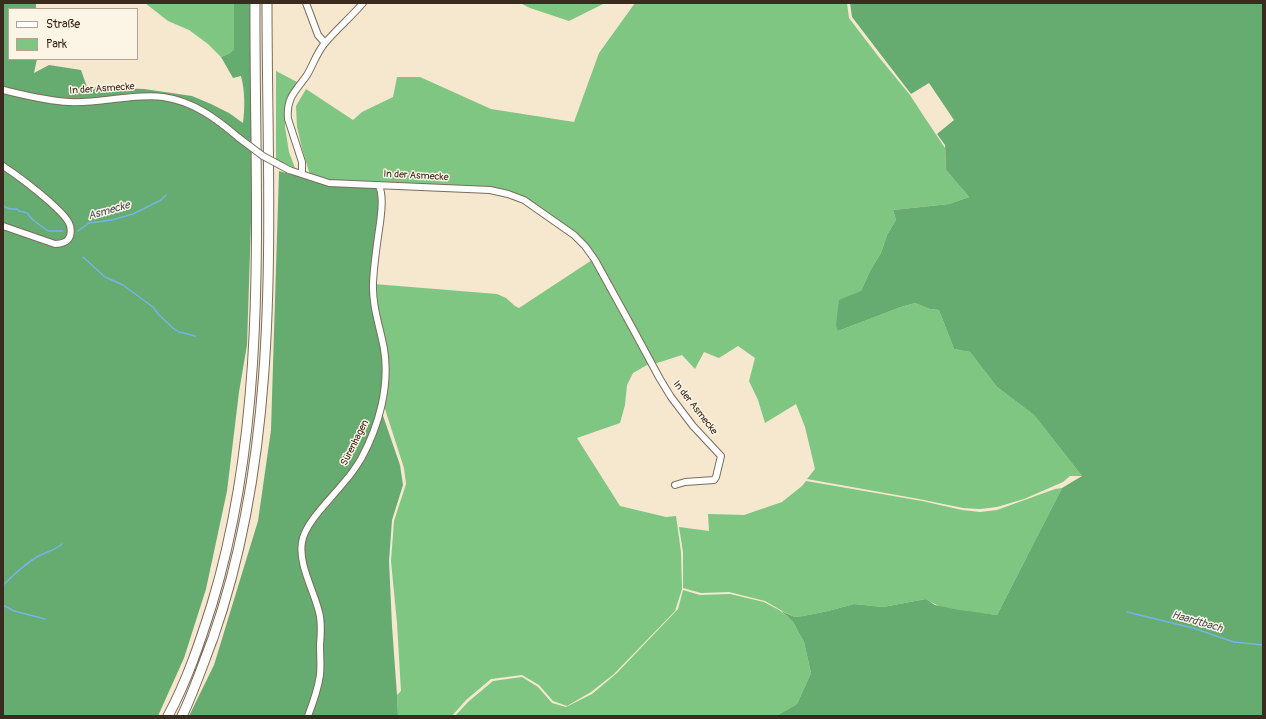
<!DOCTYPE html>
<meta charset="utf-8">
<style>
body{margin:0}
#map{position:relative;width:1266px;height:719px;overflow:hidden;background:#f6e7cf;font-family:Pangolin,sans-serif}
canvas{display:block}
.frame{position:absolute;inset:0;border:4px solid #3b2a1e;pointer-events:none}
.legend{position:absolute;left:8px;top:8px;width:130px;height:52px;box-sizing:border-box;background:#fcf5e5;border:1px solid #afa495;margin:0;padding:5px 7px;list-style:none;font-size:12px;color:#3b2a1e}
.legend li{display:flex;align-items:center;gap:8px;height:20px}
.legend b{width:20px;border:1px solid #afa495}
</style>
<div id="map">
<canvas width="1266" height="719"></canvas>
<div class="frame"></div>
<ul class="legend">
<li><b style="height:5px;background:#fff"></b>Straße</li>
<li><b style="height:11px;background:#7ec682"></b>Park</li>
</ul>
</div>
<script>
const c = document.querySelector('canvas').getContext('2d');
c.lineJoin = 'round';
function fillPath(path, color) { c.fillStyle = color; c.fill(path, 'evenodd'); }
function strokePath(path, color, width, dash) { c.strokeStyle = color; c.lineWidth = width; c.lineCap = dash ? 'butt' : 'round'; c.setLineDash(dash || []); c.stroke(path); }
function write(font, color, halo, rows, align = 'center') {
  c.font = font + ' Pangolin,sans-serif'; c.lineWidth = 3; c.setLineDash([]); c.textBaseline = 'middle'; c.strokeStyle = halo; c.fillStyle = color; for (const [text, x, y, turn = 0] of rows) {
    c.save(); c.translate(x, y); c.rotate((+turn || 0) * Math.PI / 180); c.textAlign = isNaN(turn) ? turn : align; if (halo) c.strokeText(text, 0, 0); c.fillText(text, 0, 0); c.restore();
  }
}
fillPath(new Path2D(`
 M145,3H234V49L230,53L221,57L208,44L189,30L168,21Z
 M520,3H605L569,21L530,8Z
 M635,3H847L849,18L878,56L910,95L921,112L945,148L946,170L969,197L949,204L893,210L896,220L887,235L881,253L870,271L861,291L838,331L901,307L915,303L930,309L939,310L954,349L970,352L997,387L1034,415L1082,476H1070L1063,482L1024,499L997,507L980,509L963,508L919,499L807,479L815,469L805,427L796,404L765,423L758,400L749,381L755,358L738,346L719,358L704,352L695,369L682,355L654,364L586,245L510,193L329,180L310,175L302,148L297,127L296,106L306,89L353,120L362,112L393,97L397,77H420L491,109L574,122L599,53Z
 M276,71L297,82L286,100L285,127L289,152L295,168L276,160Z
 M592,260L651,366L647,365L633,373L627,385L625,405L620,423L577,438L620,506L666,517L676,516L681,552L682,589L675,611L614,674L591,692L567,706L553,701L539,685L522,675L491,679L466,700L452,716H398L397,695L401,691L397,623L391,561L394,521L406,484L404,468L384,406L374,284L497,294L506,298L515,306L519,308Z
 M806,481L922,501L962,510L980,512L997,510L1055,489L1062,488L997,615C974,612 946,613 926,599L883,607L854,604L828,611L803,616L795,617L784,612L765,601L729,592L701,593L683,588V552L679,527L709,531L708,514L744,515L782,502L802,486Z
 M683,590L700,595L730,594L764,602L779,610L787,616L793,622L804,642L811,673L797,704L776,716H455L468,702L493,681L522,677L538,687L552,703L566,707L592,694L617,673L678,609Z`), '#7ec682');
fillPath(new Path2D(`
 M3,3H36V9H9V59H37L34,73L49,65L81,70L87,87L144,89L192,96L211,104L229,113L243,123C245,108 245,91 241,76L233,78L221,57L230,53L234,49V3H250L253,160L247,345L239,392L227,491L206,589L184,658L158,716H3Z
 M850,3H1263V716H776L797,704L811,673L804,642L793,622L787,616L781,611L795,617L803,616L828,611L854,604L883,607L926,599L935,605L959,610L997,615L1062,488L1082,476L1034,415L997,387L970,352L954,349L939,310L930,309L915,303L901,307L838,331L836,325L839,300L861,291L870,271L881,253L887,235L896,220L893,210L949,204L969,197L946,170L945,145L937,134L954,120L929,83L911,94L852,17Z
 M279,171L329,185L376,187L380,207L371,284L385,366L380,407L400,465L403,485L392,520L389,561L392,626L397,695L398,716H189L214,665L258,521L271,430Z`), '#66ab70');
strokePath(new Path2D(`
 M3,206L10,209H17L19,211L27,213L33,220L48,231H63
 M78,231L89,223L112,220L133,214L161,200L166,195
 M83,257L105,277L123,285L153,307L158,314L173,328L179,332L195,336
 M3,585C14,575 24,564 37,557C45,552 54,551 62,544
 M3,605L14,611L45,619
 M1127,612L1193,628L1234,642L1263,645`), '#73b5e8', 1.5);
const minor = new Path2D(`
 M306,3L318,35L325,43
 M3,90C24,95 47,101 69,102C87,103 105,100 123,98C136,97 150,95 163,97C193,101 217,119 239,138
 M3,166C20,177 35,189 50,202C57,209 65,215 69,223C71,227 71,232 70,236C68,242 61,244 55,244L3,226
 M289,170L329,183L490,190L508,194L524,200L574,235L585,246L595,260L633,329L660,379L671,397L693,426L721,456L716,477L714,480L685,482L675,485
 M302,174V162L288,119C286,97 296,91 307,75C313,65 317,52 325,43C337,29 351,17 363,3
 M308,716C313,703 318,689 320,675C321,665 320,655 320,645C321,634 322,623 319,612C314,591 298,564 302,542C305,522 332,498 345,481C351,475 356,467 361,459C379,426 390,386 384,349C380,327 372,306 373,283C374,263 377,243 380,223C381,214 383,203 381,193C381,190 379,188 379,185`);
const highway = new Path2D(`
 M168,716C187,681 200,642 212,604C271,409 254,204 255,3
 M182,716C194,691 203,664 213,638C284,435 267,215 267,3`);
strokePath(minor, '#7c6c5c', 8);
strokePath(highway, '#7c6c5c', 11);
strokePath(minor, '#fff', 6);
strokePath(highway, '#fff', 9);
const minorBridge = new Path2D(`
 M239,138L263,156L289,170`);
strokePath(minorBridge, '#7c6c5c', 8, []);
strokePath(minorBridge, '#fff', 6);
write('10px', '#3b2a1e', '#fcf5e5', [
 ["In der Asmecke",102,89,-4],
 ["In der Asmecke",416,176,3],
 ["In der Asmecke",695,408,52],
 ["Sürenhagen",355,443,-63]
]);
write('italic 11px', '#4c545b', '#fcf5e5', [
 ["Asmecke",109,211,-16],
 ["Haardtbach",1197,622,16]
]);
</script>
